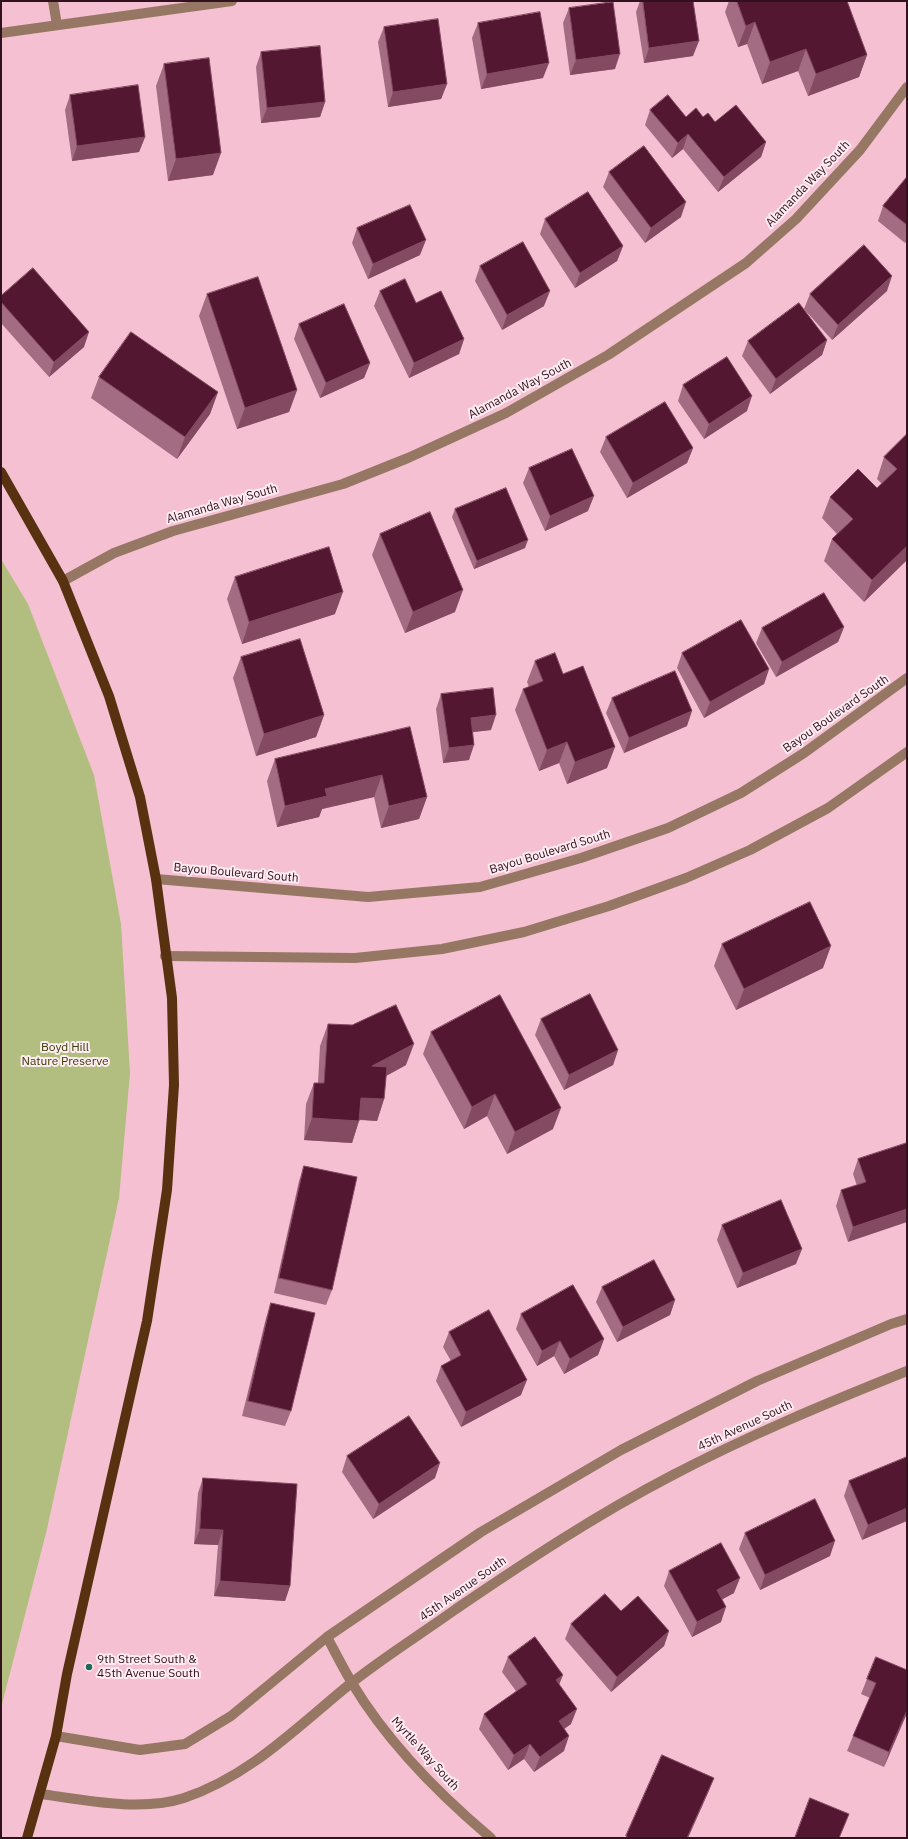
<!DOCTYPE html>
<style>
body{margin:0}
#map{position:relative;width:908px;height:1839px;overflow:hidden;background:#f5c0d1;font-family:"IBM Plex Sans",sans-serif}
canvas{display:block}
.frame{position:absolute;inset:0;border:2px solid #30111d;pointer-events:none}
</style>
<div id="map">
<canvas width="908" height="1839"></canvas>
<div class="frame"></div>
</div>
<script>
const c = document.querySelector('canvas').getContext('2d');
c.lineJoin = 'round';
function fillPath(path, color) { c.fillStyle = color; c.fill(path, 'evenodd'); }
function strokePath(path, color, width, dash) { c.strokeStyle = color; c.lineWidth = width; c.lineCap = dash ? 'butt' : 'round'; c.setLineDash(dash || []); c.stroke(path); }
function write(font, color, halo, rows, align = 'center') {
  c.font = font + ' "IBM Plex Sans",sans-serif'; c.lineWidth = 4; c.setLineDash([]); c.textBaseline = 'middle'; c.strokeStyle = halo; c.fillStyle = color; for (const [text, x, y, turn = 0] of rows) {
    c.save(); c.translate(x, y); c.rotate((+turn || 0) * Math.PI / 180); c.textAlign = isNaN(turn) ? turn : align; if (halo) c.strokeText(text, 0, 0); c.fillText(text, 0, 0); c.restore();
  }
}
fillPath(new Path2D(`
 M1,559L28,604L94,775L121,924L130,1073L119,1198L47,1529L1,1708Z`), '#b2be7f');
strokePath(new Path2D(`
 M53,1L57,25
 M1,33L232,1
 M63,581L114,553L173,531L343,484L408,458L506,413L608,355L746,263L796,219L860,150L907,87
 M156,879L368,897L480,887L581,858L668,828L741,793L804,753L907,678
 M165,956L355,958L442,949L524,932L609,906L686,878L750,850L828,808L907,752
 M327,1637C335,1652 343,1668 352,1683C386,1740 440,1795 491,1838
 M56,1736L140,1750L185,1744L231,1716L327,1637L481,1532L621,1450L757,1381L891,1324L907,1319
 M41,1794C84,1800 141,1812 184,1798C250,1776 297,1727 350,1684C384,1657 421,1634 456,1609C525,1562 596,1515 671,1476C747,1436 827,1403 907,1371`), '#957763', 10);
strokePath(new Path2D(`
 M1,472L63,581L109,696L140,797L156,879L172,998L174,1085L167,1190L147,1321L67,1674L56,1736L27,1838`), '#583110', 10);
fillPath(new Path2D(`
 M640,1H643L693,56L644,63L636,12Z
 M729,1H847L867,55L859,77L808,96L798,71L762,84L747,44L738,47L725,12Z
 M569,8L615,69L570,75L563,23Z
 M478,23L543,78L481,89L472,38Z
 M384,27L447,84L441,99L388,107L378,42Z
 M261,52L325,102L320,117L261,123L256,67Z
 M164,64L213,175L168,181L156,86Z
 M70,95L145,137L139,152L72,161L65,110Z
 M650,110L686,117H703L766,142L761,157L718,192L683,149L672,158L645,125Z
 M609,172L681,217L645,243L603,187Z
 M907,177V240L905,243L878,221L883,206Z
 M545,219L623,246L617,261L575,288L540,234Z
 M357,228L420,255L368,279L352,243Z
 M480,266L544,306L502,330L475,281Z
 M380,291L416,303L464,339L459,354L409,378L374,306Z
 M887,291L832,340L804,309L810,294Z
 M207,294L297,390L289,412L237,429L199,316Z
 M1,296L84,347L49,377L1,323Z
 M299,324L370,363L364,378L320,398L294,339Z
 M827,340L822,355L770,394L742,356L748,341Z
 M99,377L218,392L210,414L177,459L91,398Z
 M683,385L747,411L704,439L678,401Z
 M907,434V560L864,602L824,561L832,539L837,534L822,518L830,497L877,488L882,484L877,479L884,457Z
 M606,437L693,448L687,463L627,498L600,452Z
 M529,468L588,511L545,531L523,483Z
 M455,509L525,548L474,569L452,517Z
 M380,534L455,612L405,633L372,555Z
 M235,577L335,614L242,644L227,599Z
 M844,627L838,642L776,677L756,643L762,628Z
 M682,653L769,669L764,684L704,718L677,668Z
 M241,657L324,715L316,737L256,756L233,678Z
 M535,661L563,674L607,768L567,784L559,763L539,771L515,710L523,689L529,687L527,682Z
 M441,694L491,730L473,732L469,760L443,763L436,709Z
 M612,698L687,726L624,753L606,713Z
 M410,727L427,797L419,819L381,828L374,797L322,809L319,817L277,827L267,781L275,759Z
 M722,944L823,968L736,1010L714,966Z
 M541,1019L618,1050L613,1065L564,1090L535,1035Z
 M328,1024L406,1065L386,1076L384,1099L377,1121L359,1120L352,1143L304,1140L306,1104L314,1083H318L320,1046Z
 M431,1032L553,1129L507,1154L487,1116L464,1129L423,1054Z
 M907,1143L848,1242L836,1206L841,1190L857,1186L853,1174L858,1159Z
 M304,1166L332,1290L326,1305L274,1293L299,1181Z
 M722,1225L796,1264L737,1288L717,1240Z
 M602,1287L675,1300L670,1315L617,1342L596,1302Z
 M271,1303L291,1411L285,1426L242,1416L266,1318Z
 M521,1314L604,1339L598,1355L564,1374L554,1356L537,1366L516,1329Z
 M449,1332L521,1395L461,1427L436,1381L441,1366L451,1361L443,1347Z
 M347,1456L435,1478L373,1519L342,1472Z
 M907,1457L862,1540L844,1496L849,1481Z
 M203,1478L290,1586L285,1601L214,1596L218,1545L194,1544L198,1493Z
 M745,1533L830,1556L760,1590L739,1549Z
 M669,1571L734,1593L722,1599L721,1622L692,1637L664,1586Z
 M621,1611L669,1631L664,1646L611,1692L565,1639L571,1624Z
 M508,1657L559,1684L571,1724L564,1729V1751L534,1772L524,1759L508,1770L479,1729L484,1714L516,1691L502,1672Z
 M907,1670V1713L884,1767L847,1751L853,1736L870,1698L861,1694L867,1679Z`), '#a46c82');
fillPath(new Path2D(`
 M755,22L747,44L738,47L746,26Z
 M699,41L693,56L644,63L649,48Z
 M806,49L798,71L762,84L770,62Z
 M620,54L615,69L570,75L576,60Z
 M867,55L859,77L808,96L816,74Z
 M549,63L543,78L481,89L487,74Z
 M447,84L441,99L388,107L393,92Z
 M325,102L320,117L261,123L267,108Z
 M688,134L683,149L672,158L678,143Z
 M145,137L139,152L72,161L77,146Z
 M766,142L761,157L718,192L724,177Z
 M221,153L213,175L168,181L176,159Z
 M686,202L681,217L645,243L651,228Z
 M426,240L420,255L368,279L373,264Z
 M623,246L617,261L575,288L580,273Z
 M892,276L887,291L832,340L838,325Z
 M550,291L544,306L502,330L507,315Z
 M89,332L84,347L49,377L54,362Z
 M464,339L459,354L409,378L414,363Z
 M827,340L822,355L770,394L776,379Z
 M370,363L364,378L320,398L326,383Z
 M297,390L289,412L237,429L245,408Z
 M218,392L210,414L177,459L185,437Z
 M752,396L747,411L704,439L709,424Z
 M693,448L687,463L627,498L633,483Z
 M594,496L588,511L545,531L550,516Z
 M528,540L525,548L474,569L477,561Z
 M907,546V560L864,602L872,580Z
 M463,590L455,612L405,633L413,612Z
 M343,592L335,614L242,644L249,622Z
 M844,627L838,642L776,677L782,662Z
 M769,669L764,684L704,718L710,702Z
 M692,711L687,726L624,753L629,738Z
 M324,715L316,737L256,756L264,734Z
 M496,715L491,730L465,733L471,718Z
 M567,742L559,763L539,771L547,750Z
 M474,745L469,760L443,763L449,748Z
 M615,747L607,768L567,784L575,762Z
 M382,775L374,797L322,809L319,817L277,827L285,806L325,789Z
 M427,797L419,819L381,828L389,806Z
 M831,946L823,968L736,1010L744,989Z
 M414,1044L406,1065L364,1088L372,1066Z
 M618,1050L613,1065L564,1090L569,1075Z
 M495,1094L487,1116L464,1129L472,1107Z
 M361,1098L384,1099L377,1121L353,1119Z
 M561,1108L553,1129L507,1154L515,1132Z
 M312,1118L359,1121L352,1143L304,1140Z
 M907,1209V1222L848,1242L853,1227Z
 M802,1249L796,1264L737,1288L743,1273Z
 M675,1300L670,1315L617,1342L623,1327Z
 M604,1339L598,1355L564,1374L570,1359Z
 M560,1341L554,1356L537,1366L542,1351Z
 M527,1380L521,1395L461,1427L466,1412Z
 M440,1463L435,1478L373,1519L379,1504Z
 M907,1508V1521L862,1540L868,1525Z
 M200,1529L223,1530L218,1545L194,1544Z
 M835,1541L830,1556L760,1590L765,1575Z
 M740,1578L734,1593L712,1605L717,1590Z
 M220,1581L290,1586L285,1601L214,1596Z
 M726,1607L721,1622L692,1637L697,1622Z
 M669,1631L664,1646L611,1692L617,1677Z
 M563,1675L557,1690L556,1680Z
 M577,1709L571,1724L554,1736L559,1721Z
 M907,1710V1713L884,1767L889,1752Z
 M569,1736L564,1751L534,1772L540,1757Z
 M530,1744L524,1759L508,1770L514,1755Z
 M714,1778L708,1793L688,1838H687Z`), '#844a62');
const building = new Path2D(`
 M643,1H693L699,41L649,48Z
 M737,1H847L867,55L816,74L806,49L770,62L755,22L746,26Z
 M613,2L620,54L576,60L569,8Z
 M540,12L549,63L487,74L478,23Z
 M438,19L447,84L393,92L384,27Z
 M320,46L325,102L267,108L261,52Z
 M209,58L221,153L176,159L164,64Z
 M138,85L145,137L77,146L70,95Z
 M668,95L686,117L696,108L703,117L708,113L715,122L736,105L766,142L724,177L688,134L678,143L650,110Z
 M644,146L686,202L651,228L609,172Z
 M907,177V225L883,206Z
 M588,192L623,246L580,273L545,219Z
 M410,205L426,240L373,264L357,228Z
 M523,242L550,291L507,315L480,266Z
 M864,245L892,276L838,325L810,294Z
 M33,268L89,332L54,362L1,302V296Z
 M258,277L297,390L245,408L207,294Z
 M405,279L416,303L441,291L464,339L414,363L380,291Z
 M799,303L827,340L776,379L748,341Z
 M344,304L370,363L326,383L299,324Z
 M131,332L218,392L185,437L99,377Z
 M727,357L752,396L709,424L683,385Z
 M665,402L693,448L633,483L606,437Z
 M907,434V546L872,580L832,539L853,519L830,497L858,469L877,488L897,469L884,457Z
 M572,449L594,496L550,516L529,468Z
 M506,488L528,540L477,561L455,509Z
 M430,512L463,590L413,612L380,534Z
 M329,547L343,592L249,622L235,577Z
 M824,593L844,627L782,662L762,628Z
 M741,620L769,669L710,702L682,653Z
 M300,639L324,715L264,734L241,657Z
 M555,653L563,674L583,666L615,747L575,762L567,742L547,750L523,689L543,681L535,661Z
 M675,671L692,711L629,738L612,698Z
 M493,688L496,715L471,718L474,745L449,748L441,694Z
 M410,727L427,797L389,806L382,775L325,789L327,796L285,806L275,759Z
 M810,902L831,946L744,989L722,944Z
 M590,994L618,1050L569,1075L541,1019Z
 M500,995L561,1108L515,1132L495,1094L472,1107L431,1032Z
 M396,1005L414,1044L372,1066L387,1067L384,1099L361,1098L359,1121L312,1118L314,1083H324L328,1024L352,1025Z
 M907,1143V1209L853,1227L841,1190L866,1182L858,1159Z
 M304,1166L357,1177L332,1290L279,1278Z
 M781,1200L802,1249L743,1273L722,1225Z
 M654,1260L675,1300L623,1327L602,1287Z
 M573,1285L604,1339L570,1359L560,1341L542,1351L521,1314Z
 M271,1303L315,1313L291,1411L248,1401Z
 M489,1310L527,1380L466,1412L441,1366L461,1355L449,1332Z
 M409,1416L440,1463L379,1504L347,1456Z
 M907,1457V1508L868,1525L849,1481Z
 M203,1478L297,1484L290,1586L220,1581L223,1530L200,1529Z
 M815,1499L835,1541L765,1575L745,1533Z
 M721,1543L740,1578L717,1590L726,1607L697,1622L669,1571Z
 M605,1594L621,1611L638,1596L669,1631L617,1677L571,1624Z
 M535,1637L563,1675L556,1680L577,1709L559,1721L569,1736L540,1757L530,1744L514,1755L484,1714L527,1684L508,1657Z
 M876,1657L907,1670V1710L889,1752L853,1736L876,1683L867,1679Z
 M662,1755L714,1778L687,1838H629L626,1836Z
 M810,1798L849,1814L839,1838H795Z`);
fillPath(building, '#541732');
strokePath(building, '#844a62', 1);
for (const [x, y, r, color] of [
 [89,1667,4,"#216658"]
]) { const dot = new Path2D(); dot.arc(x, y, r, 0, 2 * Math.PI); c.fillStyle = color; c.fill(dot); strokePath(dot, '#ffecf2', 1.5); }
write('12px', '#30111d', '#ffecf2', [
 ["Alamanda Way South",808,184,-46],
 ["Alamanda Way South",520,389,-28],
 ["Alamanda Way South",222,504,-16],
 ["Bayou Boulevard South",836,714,-35],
 ["Bayou Boulevard South",550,852,-17],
 ["Bayou Boulevard South",236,873,5],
 ["45th Avenue South",745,1426,-25],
 ["45th Avenue South",463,1589,-35],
 ["Myrtle Way South",425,1754,48]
]);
write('12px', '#353c04', '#ffecf2', [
 ["Boyd Hill",65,1048],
 ["Nature Preserve",65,1062]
]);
write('12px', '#30111d', '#ffecf2', [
 ["9th Street South &",97,1660],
 ["45th Avenue South",97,1674]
], 'left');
</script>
